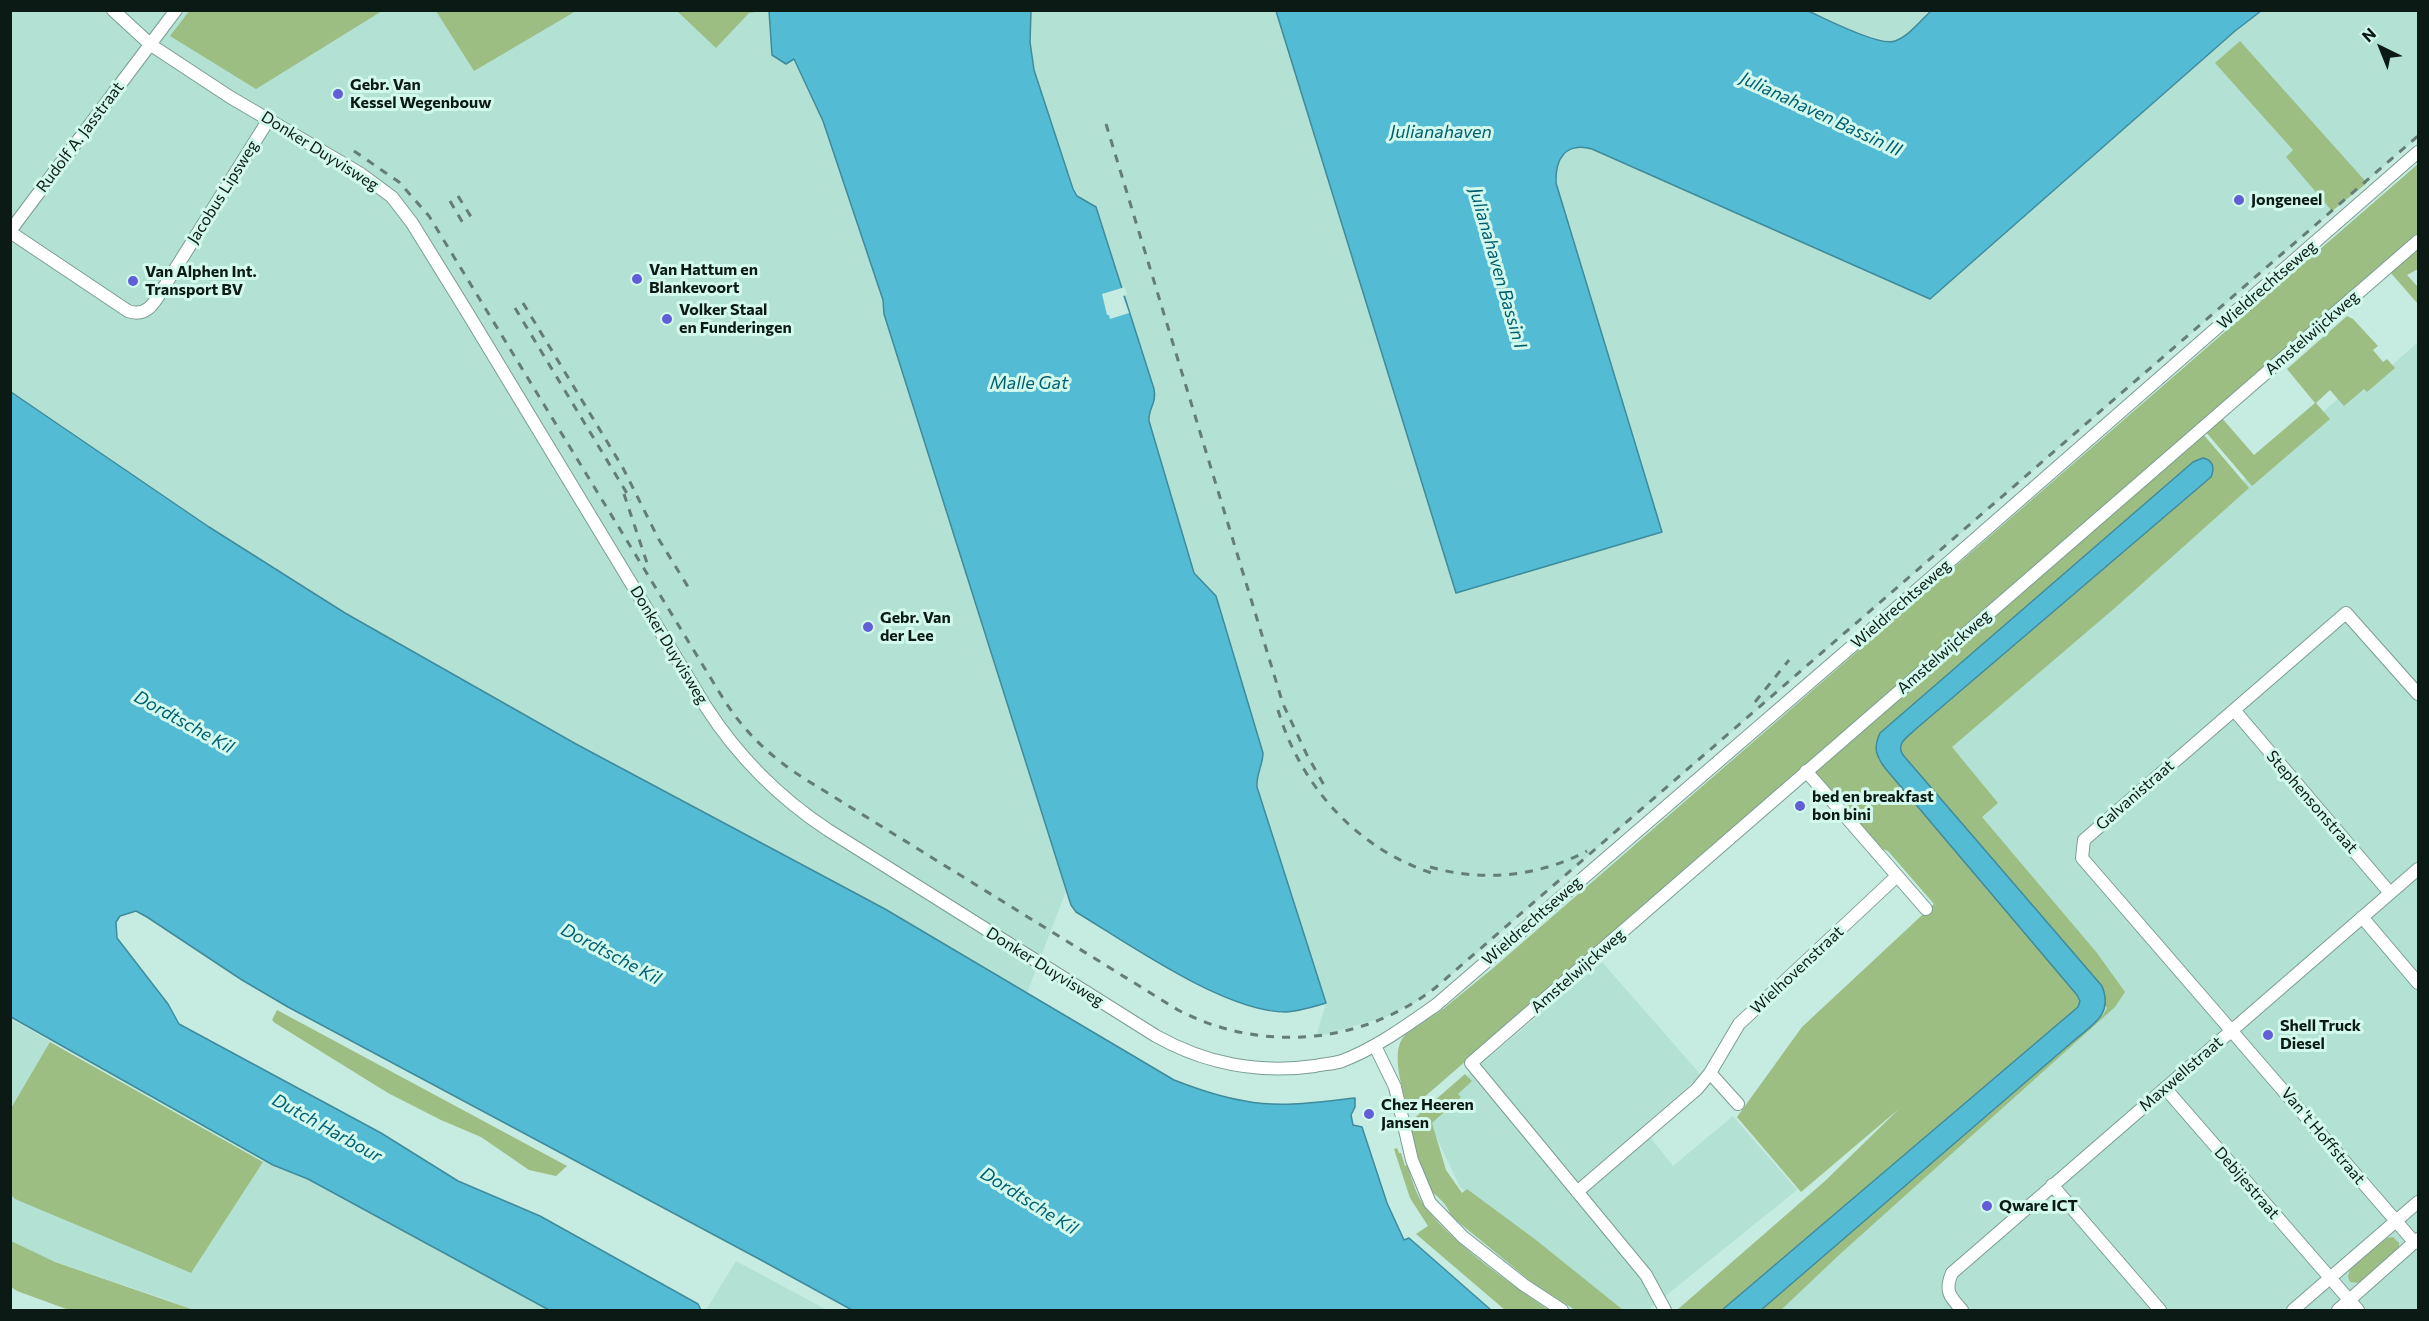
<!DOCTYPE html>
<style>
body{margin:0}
#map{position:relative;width:2429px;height:1321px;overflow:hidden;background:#c6ebe0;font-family:Commissioner,sans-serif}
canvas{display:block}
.frame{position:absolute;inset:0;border:12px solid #0c1a16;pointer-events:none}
.north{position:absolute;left:2351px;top:18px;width:60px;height:60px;-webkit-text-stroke:4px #d3f9ed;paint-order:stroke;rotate:317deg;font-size:16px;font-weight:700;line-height:24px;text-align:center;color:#0c1a16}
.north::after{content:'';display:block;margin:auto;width:21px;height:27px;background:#0c1a16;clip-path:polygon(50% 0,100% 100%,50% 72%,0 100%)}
</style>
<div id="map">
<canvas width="2429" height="1321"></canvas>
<div class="frame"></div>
<div class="north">N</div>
</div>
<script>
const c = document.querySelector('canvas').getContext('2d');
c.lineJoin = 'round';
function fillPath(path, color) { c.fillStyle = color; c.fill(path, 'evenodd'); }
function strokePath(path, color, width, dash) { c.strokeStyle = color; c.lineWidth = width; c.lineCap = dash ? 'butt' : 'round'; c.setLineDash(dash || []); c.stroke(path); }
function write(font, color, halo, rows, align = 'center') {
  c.font = font + ' Commissioner,sans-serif'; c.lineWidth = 6; c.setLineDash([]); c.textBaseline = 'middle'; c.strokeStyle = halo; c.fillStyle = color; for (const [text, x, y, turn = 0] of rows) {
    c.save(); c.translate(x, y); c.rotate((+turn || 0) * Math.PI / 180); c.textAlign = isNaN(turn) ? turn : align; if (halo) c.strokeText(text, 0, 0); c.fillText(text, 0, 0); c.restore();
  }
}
fillPath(new Path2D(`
 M11,11H769L823,121L883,300L884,314L1066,891L1027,993L885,909L576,744L345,613L209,527L11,392Z
 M1031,11H1276L1456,593L1662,532L1556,183L1555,170L1559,159L1573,148L1581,146L1592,149L1930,299L2258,11H2418V137L1450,976L1414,1003L1388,1016L1316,1037L1326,1003L1257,787L1256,779L1263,761V753L1216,596L1198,580L1189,560L1149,421L1148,414L1155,402L1154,389L1101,221L1073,189L1034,70L1030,42Z
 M1808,11H1931L1906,34L1895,41H1887L1849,30Z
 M2418,342V1310H1778L2119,995L1923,759L2356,383L2363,391Z
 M1602,962L1701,1075L1642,1127L1673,1166L1733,1116L1797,1190L1648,1310H1615L1460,1187L1429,1122L1469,1074Z
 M11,1019L51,1042L11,1107Z
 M273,1146L563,1310H191L171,1301L38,1256L11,1241L10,1196L190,1273Z
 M736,1261L827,1310H706Z`), '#b3e1d3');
fillPath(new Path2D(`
 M190,10H382V11L256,89L170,36Z
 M769,10L749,13L716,48L677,11Z
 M436,11H576L474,71Z
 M2240,41L2367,183L2332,211L2286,157L2293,150L2215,63Z
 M2418,164V235L1414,1106L1406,1104C1402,1085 1390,1051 1405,1035L1443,1009L1492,969Z
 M2418,247V269L2407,275L2418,287V304L2390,272Z
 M2347,316L2353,319L2378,346L2373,350L2383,362L2387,359L2395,368L2367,392L2364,389L2344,406L2330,390L2316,403L2330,419L2252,486L2205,431L2221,417L2254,455L2315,403L2287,369Z
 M2203,434L2249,488L2116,607L1952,747L1998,803L1982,817L2097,953L2125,992L2115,1007L1839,1255L1781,1310H1761L2071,1043L2103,1015L2107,1008L1903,755C1895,743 1909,736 1917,728L2211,477L2193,462L1880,733L1878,759L2078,995L2080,1001L2078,1007L1722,1310H1677L1825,1181L1900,1108L1801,1192L1737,1117L1802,1027L1934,904L1888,851L1882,849L1816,774V768Z
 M277,1010L567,1166L556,1176L529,1170L481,1137L441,1120L388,1093L275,1023L272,1020Z
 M50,1042L263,1162L191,1273L15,1199L11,1195V1108Z
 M1465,1074L1472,1081L1458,1094L1461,1097L1432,1123L1446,1170L1462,1193L1467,1189L1536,1240L1623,1310H1575L1534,1284L1451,1216C1446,1201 1436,1197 1428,1187C1418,1173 1414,1140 1410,1122Z
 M1397,1148L1399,1153H1401L1405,1166L1407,1165C1412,1179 1415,1192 1423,1204C1447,1239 1513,1286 1549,1310H1505L1416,1234L1428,1226L1410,1198L1394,1149Z
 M2393,1237L2399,1243V1249L2359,1283L2350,1282L2348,1277L2350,1269L2387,1238Z
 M11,1241L55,1262L194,1310H69L17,1291L11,1287Z`), '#9cbe83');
const water = new Path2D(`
 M769,11H1031L1030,42L1034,70L1073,189L1077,196L1096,207L1154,389C1157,404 1148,408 1149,421L1194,573L1216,596L1263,753C1263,765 1256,774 1257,787L1326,1003C1312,1007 1300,1011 1286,1012C1225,1012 1129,944 1076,912L1071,905L884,314L883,300L823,121L794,59L786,64L772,55Z
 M1808,11C1824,18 1880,47 1895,41C1909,36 1921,20 1931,11H2261L2235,31L1930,299L1592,149C1566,142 1555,158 1556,183L1662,532L1456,593L1276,11Z
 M11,392L209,527L345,613L576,744L885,909L1174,1080C1197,1089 1220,1097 1245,1101C1281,1108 1319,1102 1355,1098V1107L1351,1115L1353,1125L1362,1127L1387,1203L1404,1240L1409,1238L1491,1310H852L761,1260L288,1007L242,980L147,917L136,911L120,916L116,922L117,938L168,1004L179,1024L381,1133L458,1181L540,1216L698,1304L701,1310H549L308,1179L273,1165L11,1017Z
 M2203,458C2213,460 2215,468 2211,477L1917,728C1909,736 1895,743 1903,755L2102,986C2114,1016 2091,1025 2071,1043L1761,1310H1722L2078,1007L2080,1001L2077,995L1885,768C1876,756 1873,748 1880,733L2193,462Z`);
fillPath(water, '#54bbd5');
strokePath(water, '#3e8b9c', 1.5);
fillPath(new Path2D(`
 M1125,287L1127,295L1123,296L1129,313L1110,319L1109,315H1107L1102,294Z`), '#c6ebe0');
const minor = new Path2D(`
 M113,10L151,45L230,97L361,174L392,197L412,223L467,312L706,707C739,758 778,797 828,830L1156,1036C1206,1064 1257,1074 1315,1066C1323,1064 1333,1064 1342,1061C1376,1048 1406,1026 1436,1005L1894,610L2418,152
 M10,231L176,10
 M10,232L128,311C147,318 155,302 164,287L269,119
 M2234,710L2390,893
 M1806,771L1926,909
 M2362,917L2418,983
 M1375,1046L1395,1087L1412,1160L1430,1203L1463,1237L1524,1285L1562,1310
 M1710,1073L1738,1104
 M2165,1088L2358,1310
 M2052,1185L2160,1310
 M1577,1192L1697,1089L1710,1073L1739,1024L1897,876
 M2415,1243L2082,858L2084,840L2346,613L2418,694
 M1665,1310L1646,1275L1471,1063L2418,241
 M1962,1310C1950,1297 1944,1291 1952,1273L2418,869
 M2293,1310L2418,1202
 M2338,1310L2418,1239`);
strokePath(minor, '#7a9d93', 14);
strokePath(minor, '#fff', 12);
strokePath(new Path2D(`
 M1106,124L1283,704L1307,755L1324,785
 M354,151L399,182L429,216L721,695C743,731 769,756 805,779L1178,1010C1261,1053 1361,1045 1435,988L2418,136
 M458,196L473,220
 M450,201L464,225
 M523,303L623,468L658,538L690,590
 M515,308L631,500
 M624,494L647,563
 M1755,702L1789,660
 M1278,710C1301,788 1360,852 1438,875
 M1430,867C1482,882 1538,877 1587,851`), '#647d75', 3, [8, 8]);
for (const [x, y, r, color] of [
 [338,94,6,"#615ed7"],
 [2239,200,6,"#615ed7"],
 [637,279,6,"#615ed7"],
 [133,281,6,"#615ed7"],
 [667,319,6,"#615ed7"],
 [868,627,6,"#615ed7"],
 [1800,806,6,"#615ed7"],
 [2268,1035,6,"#615ed7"],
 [1369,1114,6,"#615ed7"],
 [1987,1206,6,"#615ed7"]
]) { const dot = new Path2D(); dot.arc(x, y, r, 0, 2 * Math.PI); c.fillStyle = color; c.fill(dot); strokePath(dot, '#d3f9ed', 2); }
write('bold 16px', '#0c1a16', '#d3f9ed', [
 ["Gebr. Van",350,85],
 ["Kessel Wegenbouw",350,103],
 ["Jongeneel",2251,200],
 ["Van Hattum en",649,270],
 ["Blankevoort",649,288],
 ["Van Alphen Int.",145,272],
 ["Transport BV",145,290],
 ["Volker Staal",679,310],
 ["en Funderingen",679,328],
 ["Gebr. Van",880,618],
 ["der Lee",880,636],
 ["bed en breakfast",1812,797],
 ["bon bini",1812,815],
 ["Shell Truck",2280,1026],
 ["Diesel",2280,1044],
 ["Chez Heeren",1381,1105],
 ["Jansen",1381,1123],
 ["Qware ICT",1999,1206]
], 'left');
write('16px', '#0c1a16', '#d3f9ed', [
 ["Rudolf A. Jasstraat",80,137,-53],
 ["Donker Duyvisweg",320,151,32],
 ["Jacobus Lipsweg",223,192,-58],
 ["Wieldrechtseweg",2267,285,-41],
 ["Amstelwijckweg",2312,333,-41],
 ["Wieldrechtseweg",1901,604,-41],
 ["Donker Duyvisweg",669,645,59],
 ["Amstelwijckweg",1944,652,-41],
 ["Galvanistraat",2135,795,-41],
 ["Stephensonstraat",2312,802,49],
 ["Wieldrechtseweg",1532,921,-41],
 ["Donker Duyvisweg",1045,967,32],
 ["Wielhovenstraat",1797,970,-43],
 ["Amstelwijckweg",1578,971,-41],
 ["Maxwellstraat",2181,1074,-41],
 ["Van 't Hoffstraat",2323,1136,50],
 ["Debijestraat",2247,1183,49]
]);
write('italic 18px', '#025f71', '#d3f9ed', [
 ["Julianahaven Bassin III",1821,114,25],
 ["Julianahaven",1441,132],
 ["Julianahaven Bassin I",1498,268,74],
 ["Malle Gat",1029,383],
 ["Dordtsche Kil",184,722,29],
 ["Dordtsche Kil",611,954,28],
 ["Dutch Harbour",327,1128,29],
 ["Dordtsche Kil",1029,1201,32]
]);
</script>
